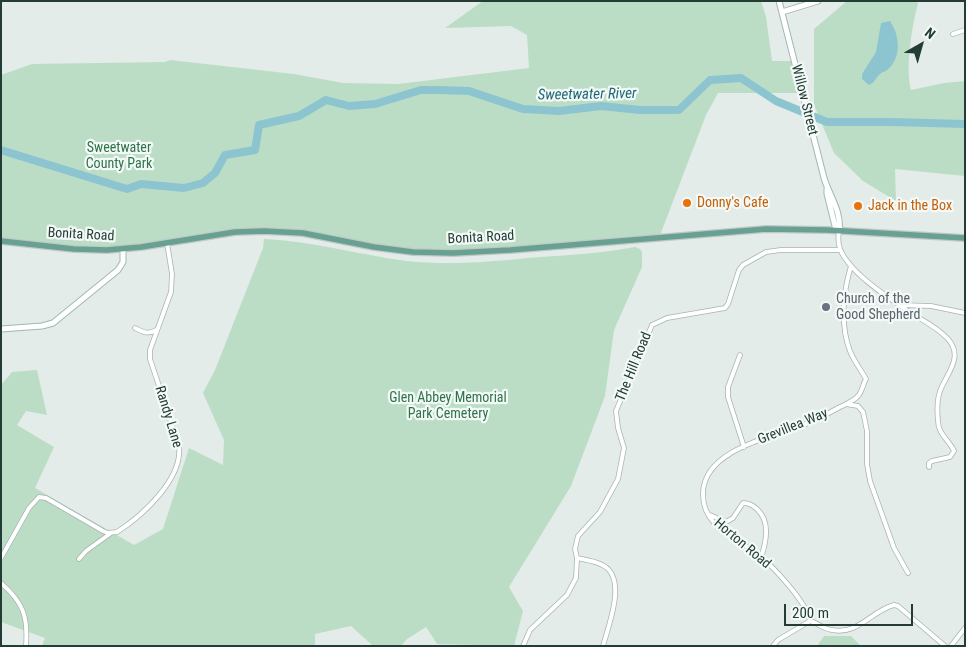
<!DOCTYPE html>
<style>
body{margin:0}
#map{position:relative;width:966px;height:647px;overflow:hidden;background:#e3ece8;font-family:"Roboto Condensed",sans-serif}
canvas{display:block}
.frame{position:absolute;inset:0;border:2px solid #233d36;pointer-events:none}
.north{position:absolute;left:896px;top:20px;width:50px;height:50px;-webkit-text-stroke:4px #f3f9f6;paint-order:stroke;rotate:38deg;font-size:14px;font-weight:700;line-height:20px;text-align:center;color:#233d36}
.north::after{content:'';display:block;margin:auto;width:18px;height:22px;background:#233d36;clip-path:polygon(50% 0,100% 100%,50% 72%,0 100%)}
.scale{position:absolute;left:784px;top:604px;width:129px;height:22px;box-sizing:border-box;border:2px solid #233d36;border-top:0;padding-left:6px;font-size:15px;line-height:18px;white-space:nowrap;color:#233d36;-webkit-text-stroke:4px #f3f9f6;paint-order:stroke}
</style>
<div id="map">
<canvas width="966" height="647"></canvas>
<div class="frame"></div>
<div class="north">N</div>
<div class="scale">200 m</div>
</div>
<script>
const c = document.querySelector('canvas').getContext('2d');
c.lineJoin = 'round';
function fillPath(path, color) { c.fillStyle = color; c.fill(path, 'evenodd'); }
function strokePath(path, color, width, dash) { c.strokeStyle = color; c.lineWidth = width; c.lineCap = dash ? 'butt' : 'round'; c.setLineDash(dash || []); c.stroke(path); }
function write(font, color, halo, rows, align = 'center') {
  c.font = font + ' "Roboto Condensed",sans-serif'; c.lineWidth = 4.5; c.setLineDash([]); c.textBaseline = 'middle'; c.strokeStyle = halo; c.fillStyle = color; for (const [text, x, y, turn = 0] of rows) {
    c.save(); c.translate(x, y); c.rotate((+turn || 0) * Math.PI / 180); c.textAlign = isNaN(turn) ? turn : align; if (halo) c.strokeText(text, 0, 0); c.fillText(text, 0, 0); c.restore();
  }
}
fillPath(new Path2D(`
 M483,1H761L766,17L772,61H795L803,93H718L706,115L659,238L510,250L421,252L322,237L259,231L110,250L1,241V75L32,64L165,62L170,60L294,74L343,83L398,84L529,68L527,35L511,26L445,28Z
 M847,1H915L918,3C912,27 905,66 911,90L944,83L965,81V176L895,169L896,201L863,181L834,153L814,105V29Z
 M264,239C313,241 359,255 407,261C451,266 496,261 540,257C572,255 604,253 635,247L640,249L642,252V267L614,330L605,396L571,486L509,587L523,611L514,646L437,644L426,627L407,639L401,646H373L351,626L315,634V646H42L45,638L1,622V385L12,372L37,370L47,415L26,411L17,425L54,447L35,488L134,545L163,529L189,448L223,465L224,440L203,393L215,370L263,248Z
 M824,636H851L861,646H817Z`), '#bcddc5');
fillPath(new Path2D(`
 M890,21C900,36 902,58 887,70C885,72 882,72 880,74C875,78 875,83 869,85L862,79V74L876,52L881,23Z`), '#8cc5d0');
strokePath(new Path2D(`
 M1,150L127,189L141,184L184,188L203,183L215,173L225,155L255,150L259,125L299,116L326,100L349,106L375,104L421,90H439L469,91L523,109L559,111L601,106L640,110H679L710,80L741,78L776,101L827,122H892L965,124`), '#8cc5d0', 8);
const street = new Path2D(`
 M953,34L965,30
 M839,231C838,237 838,243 840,249C850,274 892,300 914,315C926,322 938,328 948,339C964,357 947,373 940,391C937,400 937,411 938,421C938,434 949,440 954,451L950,457L932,461L929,463V467
 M900,305L931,306L965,313
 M135,328C143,332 148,335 156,330
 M740,355L728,387V397L744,447
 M846,404L858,406L863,412L867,431V464L870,481L894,548L908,573
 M710,515L726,522L733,518L743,503C749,503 752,505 757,509C771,522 766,542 761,558
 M1,558L29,508L39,497L46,498L103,531L108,533L117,532C142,516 183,479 179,446L150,359V350L171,292L172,274L167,243
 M577,558C587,560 602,562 609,570C624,587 608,627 603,646
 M79,559L86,551L111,533
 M1,583C24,603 28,617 26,646
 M810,621C807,602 771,564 756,553C734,537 702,526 703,493C704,448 777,436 811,422C820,418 829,413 838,408C844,405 854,401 858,396C862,392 863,384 866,379C861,370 854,361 850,351C840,325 843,292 851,266
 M523,646L530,630L567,595L576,578L577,558L575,549L578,536L600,512L618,479L624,448L618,428L616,411L652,325L667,318L725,308L728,304L739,270L743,265L766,252L781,250H840
 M773,646L778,640L810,621C818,623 823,629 832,630C859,635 871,611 894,605L898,606L945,646
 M951,646L965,628`);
const secondary = new Path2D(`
 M779,1L824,178C829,195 842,212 839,231
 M782,12L818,1
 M827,189V194L835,226L839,231
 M1,329L42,326L53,323L118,270L123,262V249`);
const primary = new Path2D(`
 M1,241L74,249L107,250L141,247L235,232L264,231L303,233L374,247L413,252L453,253L510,250L766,229L827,230L965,238`);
strokePath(street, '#a6b4af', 5.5);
strokePath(secondary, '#a1b8b0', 7);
strokePath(primary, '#c1c9c7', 8);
strokePath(street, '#fff', 4);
strokePath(secondary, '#fff', 5);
strokePath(primary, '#68a192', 5.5);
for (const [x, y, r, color] of [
 [687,203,5,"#e8710a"],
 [858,206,5,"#e8710a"],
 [826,307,5,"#6b7280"]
]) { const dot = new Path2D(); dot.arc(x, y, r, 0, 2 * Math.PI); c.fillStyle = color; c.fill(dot); strokePath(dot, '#f3f9f6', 2); }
write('14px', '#233d36', '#f3f9f6', [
 ["Willow Street",804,100,76],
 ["Bonita Road",81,235,3],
 ["Bonita Road",481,238,-3],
 ["The Hill Road",634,367,-68],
 ["Randy Lane",168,417,73],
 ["Grevillea Way",793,427,-22],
 ["Horton Road",742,544,40]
]);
write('14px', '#2e7349', '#f3f9f6', [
 ["Sweetwater",119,148],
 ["County Park",119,164],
 ["Glen Abbey Memorial",448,398],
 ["Park Cemetery",448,414]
]);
write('14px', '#c56008', '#f3f9f6', [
 ["Donny's Cafe",697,203],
 ["Jack in the Box",868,206]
], 'left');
write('14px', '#5b616d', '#f3f9f6', [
 ["Church of the",836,299],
 ["Good Shepherd",836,315]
], 'left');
write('italic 15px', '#1e6878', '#f3f9f6', [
 ["Sweetwater River",587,95,-1]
]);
</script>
